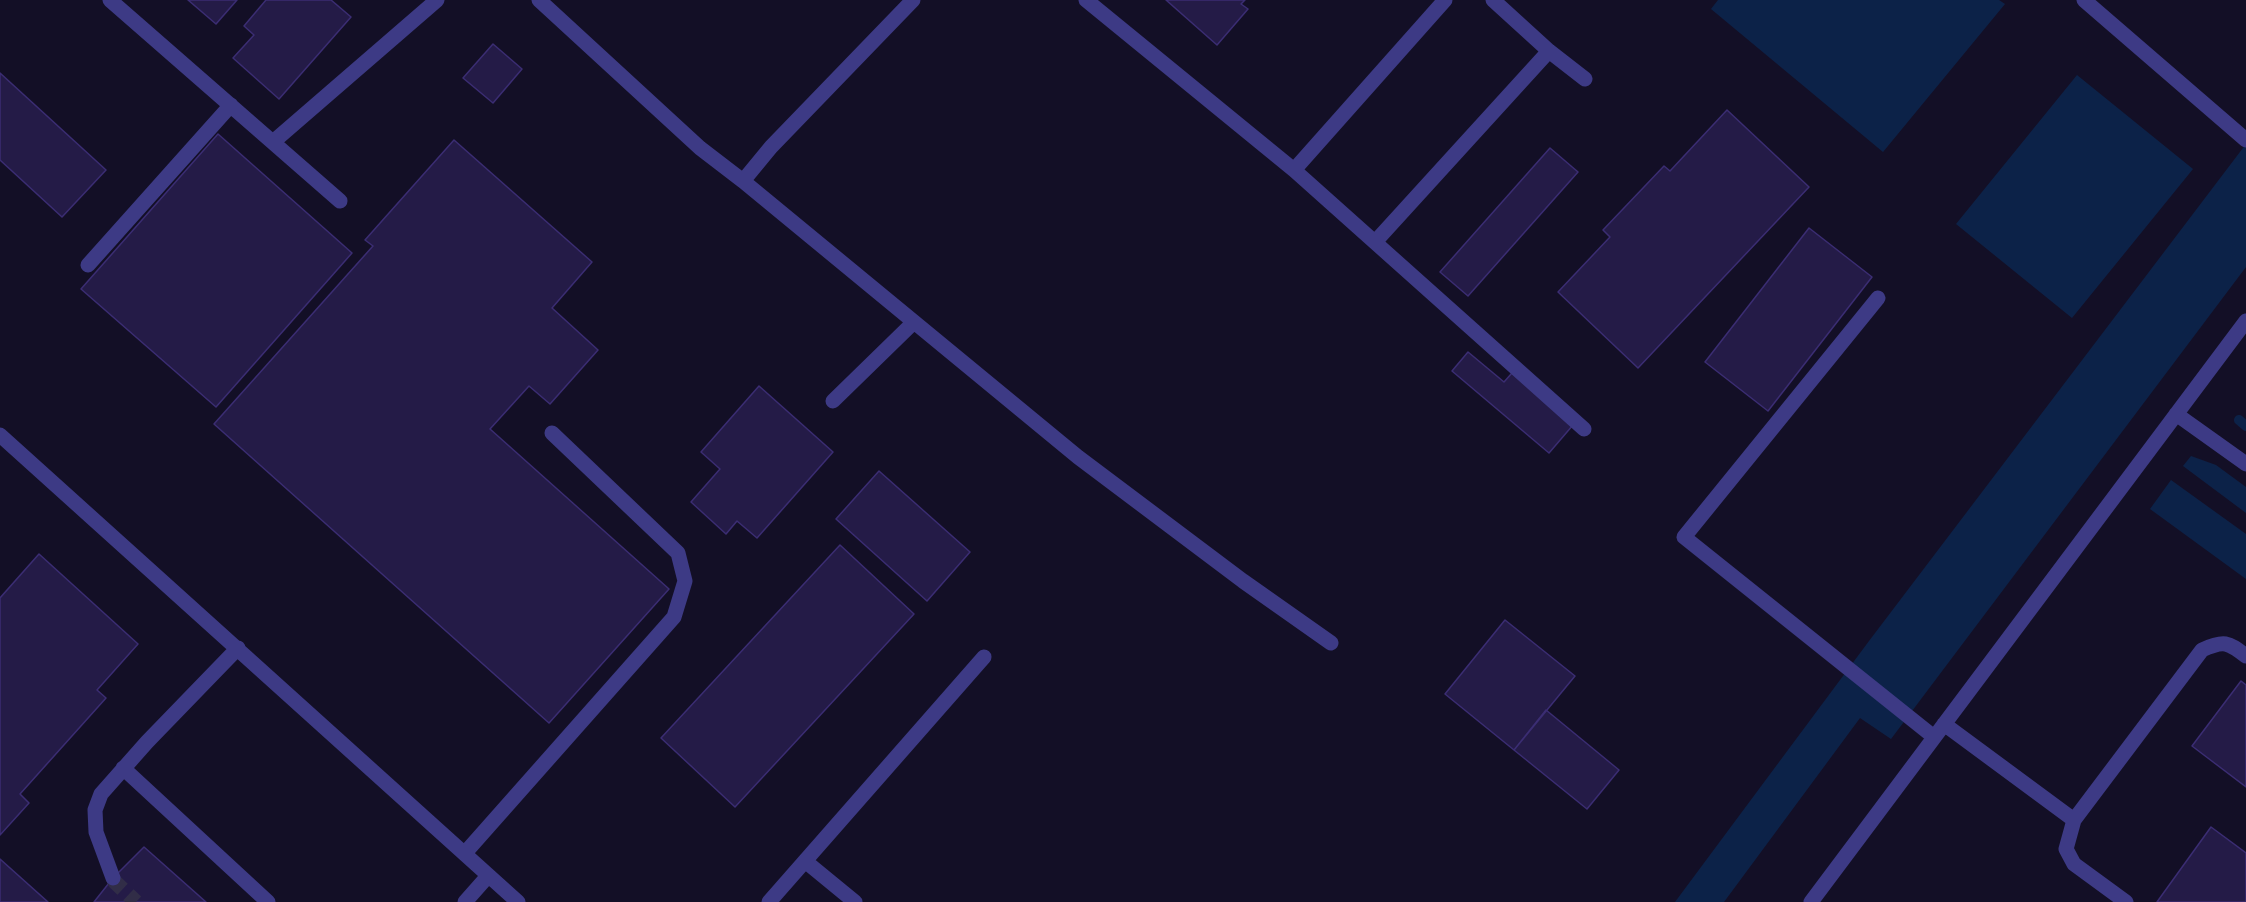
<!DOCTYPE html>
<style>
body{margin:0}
canvas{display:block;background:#130f26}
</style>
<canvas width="2246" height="902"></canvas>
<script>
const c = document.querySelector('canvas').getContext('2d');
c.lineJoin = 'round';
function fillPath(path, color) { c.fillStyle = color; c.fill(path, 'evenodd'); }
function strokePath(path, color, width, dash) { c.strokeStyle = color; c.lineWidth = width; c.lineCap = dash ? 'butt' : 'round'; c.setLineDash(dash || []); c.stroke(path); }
fillPath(new Path2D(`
 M1718,0H1999L2005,4L1883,152L1711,9Z
 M2077,75L2193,169L2072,318L1956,224Z
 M2246,144V267L1891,739L1860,718L1724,902H1675L1869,641Z
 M2191,456L2216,465L2246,487V513L2183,466Z
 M2171,480L2246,534V579L2150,509Z`), '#0c2248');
strokePath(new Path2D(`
 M2239,420L2246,426`), '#0c2248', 10);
const building = new Path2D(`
 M188,0H237L216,24Z
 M266,0H331L351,17L279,99L233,58L254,35L244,26Z
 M1166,0H1245L1241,4L1248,9L1217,45Z
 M493,44L522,69L493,103L463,78Z
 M0,73L106,170L62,217L0,160Z
 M1727,110L1809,187L1638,368L1558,292L1610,237L1603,230L1664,166L1670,171Z
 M218,134L352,253L216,407L81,289Z
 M454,140L592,262L552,308L598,350L550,404L529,386L490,429L669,589L549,723L214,424L373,246L365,240Z
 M1550,148L1578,172L1468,296L1440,272Z
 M1809,228L1872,277L1768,411L1705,362Z
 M1468,352L1504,382L1512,373L1573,425L1549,453L1452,371Z
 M759,386L833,452L757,538L737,521L726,534L691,502L720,469L701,452Z
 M879,471L970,552L927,601L836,519Z
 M840,545L914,614L735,807L661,738Z
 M39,554L138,644L97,690L106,698L20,794L29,803L0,835V598Z
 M1505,620L1575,676L1514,750L1445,694Z
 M2241,681L2246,685V787L2192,746Z
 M1546,710L1619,770L1587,809L1514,750Z
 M2211,827L2246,853V902H2157Z
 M144,847L206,902H94L113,878Z
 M0,859L48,902H0Z`);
fillPath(building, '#241b47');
strokePath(building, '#3b2d73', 1.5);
strokePath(new Path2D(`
 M113,878L115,882L136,902`), '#312d47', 15, [15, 8]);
strokePath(new Path2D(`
 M110,0L340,201
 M539,0L700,148L743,181L1078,457L1243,581L1331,643
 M1086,0L1294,170L1584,429
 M1493,0L1549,51L1585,79
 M2084,0L2246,140
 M273,142L437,0
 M1294,170L1445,0
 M743,181L771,147L913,0
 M1375,242L1549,51
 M88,265L231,105
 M1878,298L1684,537L1934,737
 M833,401L914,322
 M2176,414L2246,464
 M0,435L518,902
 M1944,724L2074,820
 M123,768L268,902
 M465,853L674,617L685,581L678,553L552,433
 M805,861L855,902
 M113,878L96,832L95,810L101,794L147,742L238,648
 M465,902L488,876
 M769,902L984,657
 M1811,902L2246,321
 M2126,902L2074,864L2066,849L2074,820L2202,650C2224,640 2228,642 2246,656`), '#3d3a85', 15);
</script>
